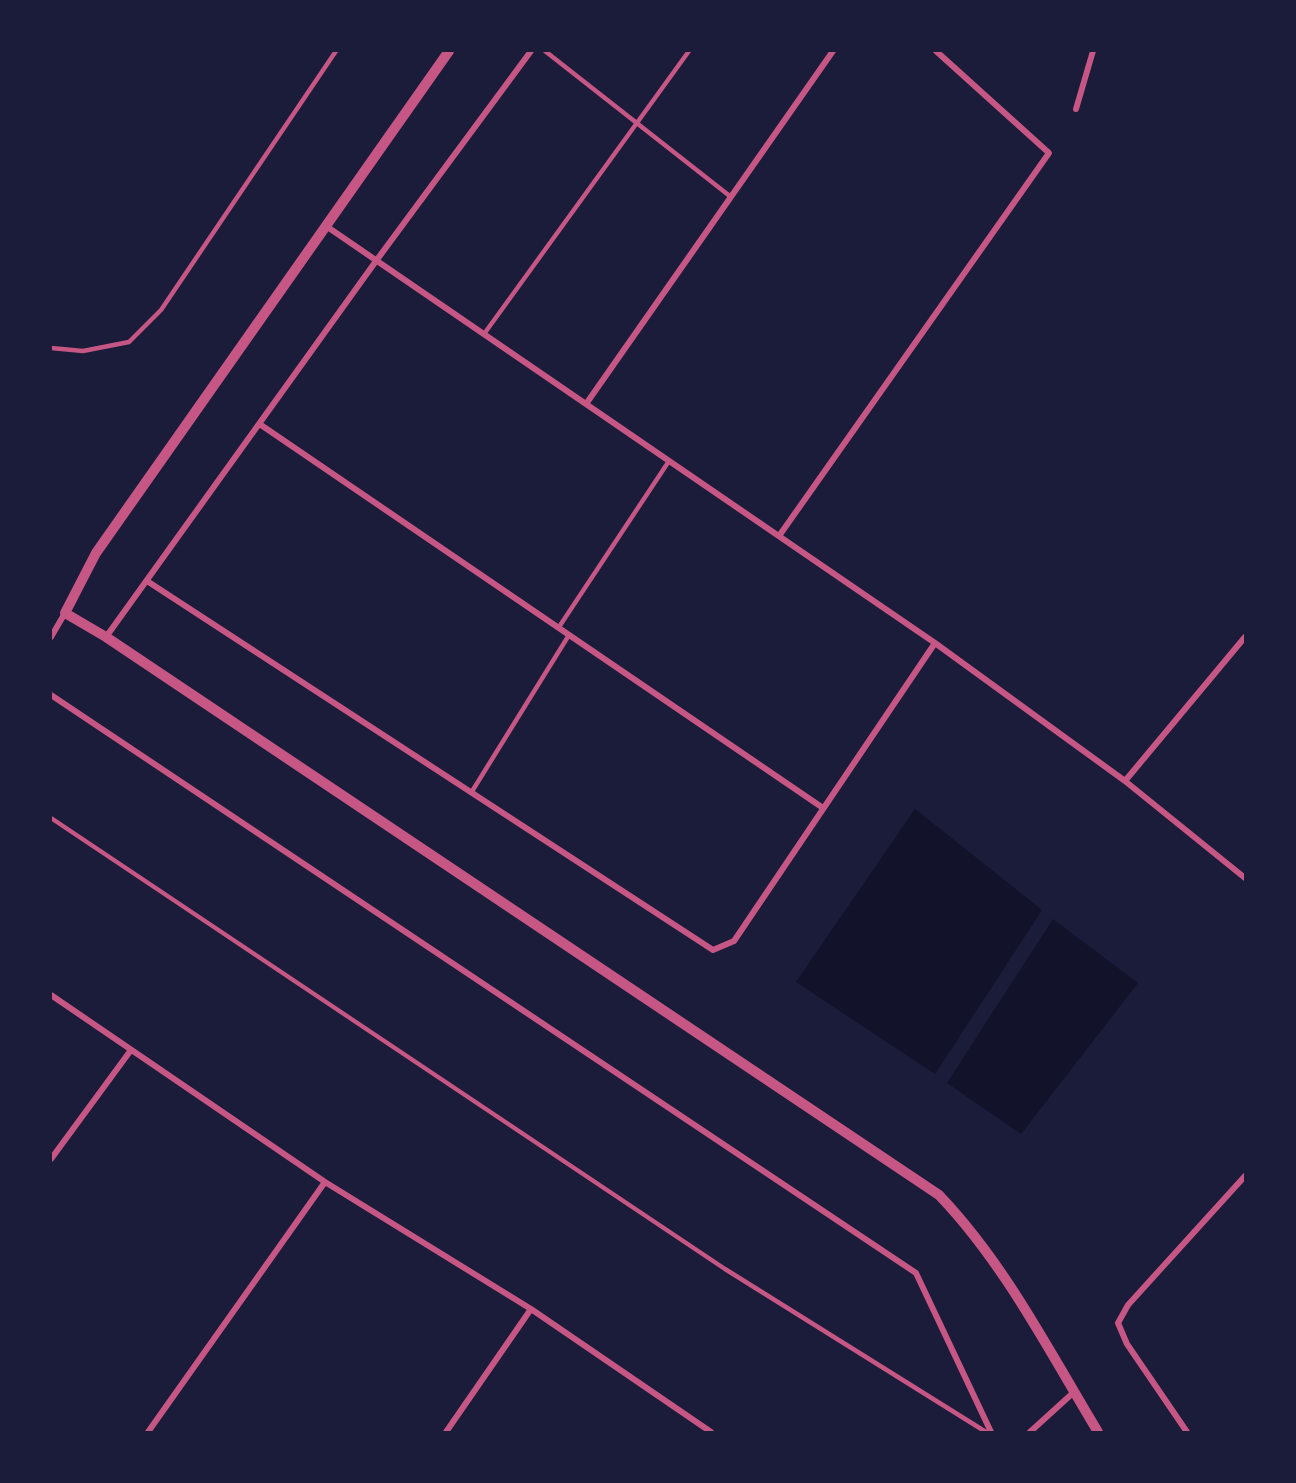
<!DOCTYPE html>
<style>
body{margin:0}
#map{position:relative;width:1296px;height:1483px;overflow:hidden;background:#1b1b3a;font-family:"Times New Roman",serif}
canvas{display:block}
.frame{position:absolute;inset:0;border:52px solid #1b1b3a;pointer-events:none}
</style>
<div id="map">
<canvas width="1296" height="1483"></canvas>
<div class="frame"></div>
</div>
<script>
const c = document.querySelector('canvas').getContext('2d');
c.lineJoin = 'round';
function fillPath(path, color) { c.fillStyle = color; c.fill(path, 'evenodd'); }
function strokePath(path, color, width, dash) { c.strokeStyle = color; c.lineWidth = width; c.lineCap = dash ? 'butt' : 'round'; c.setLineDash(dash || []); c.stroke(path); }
fillPath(new Path2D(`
 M915,809L1042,910L935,1074L796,982Z
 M1053,919L1138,983L1021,1134L947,1083Z`), '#12122b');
strokePath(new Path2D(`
 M545,51L731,197
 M484,334L689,51
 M51,348L83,351L129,342L161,310L336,51
 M559,627L669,461
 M471,793L569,635
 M51,818L725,1269L986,1432`), '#c65784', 4.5);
strokePath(new Path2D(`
 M1076,109L1093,51
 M326,226L935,643L1125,781L1245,878
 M586,404L833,51
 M261,425L823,808
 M779,536L1049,153L936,51
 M147,581L713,950L734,941L935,643
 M51,637L65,613
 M106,637L376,261L531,51
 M51,695L916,1273L991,1432
 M1125,781L1245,637
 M51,995L325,1182L531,1309L711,1432
 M51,1159L131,1050
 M148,1432L325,1182
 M446,1432L531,1309
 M1030,1432L1074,1392
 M1187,1432L1127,1344L1118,1323L1128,1305L1245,1176`), '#c65784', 6);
strokePath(new Path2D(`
 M449,51L96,553L65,613L106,637L939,1195C1005,1264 1049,1351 1098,1432`), '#c65784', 10);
</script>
